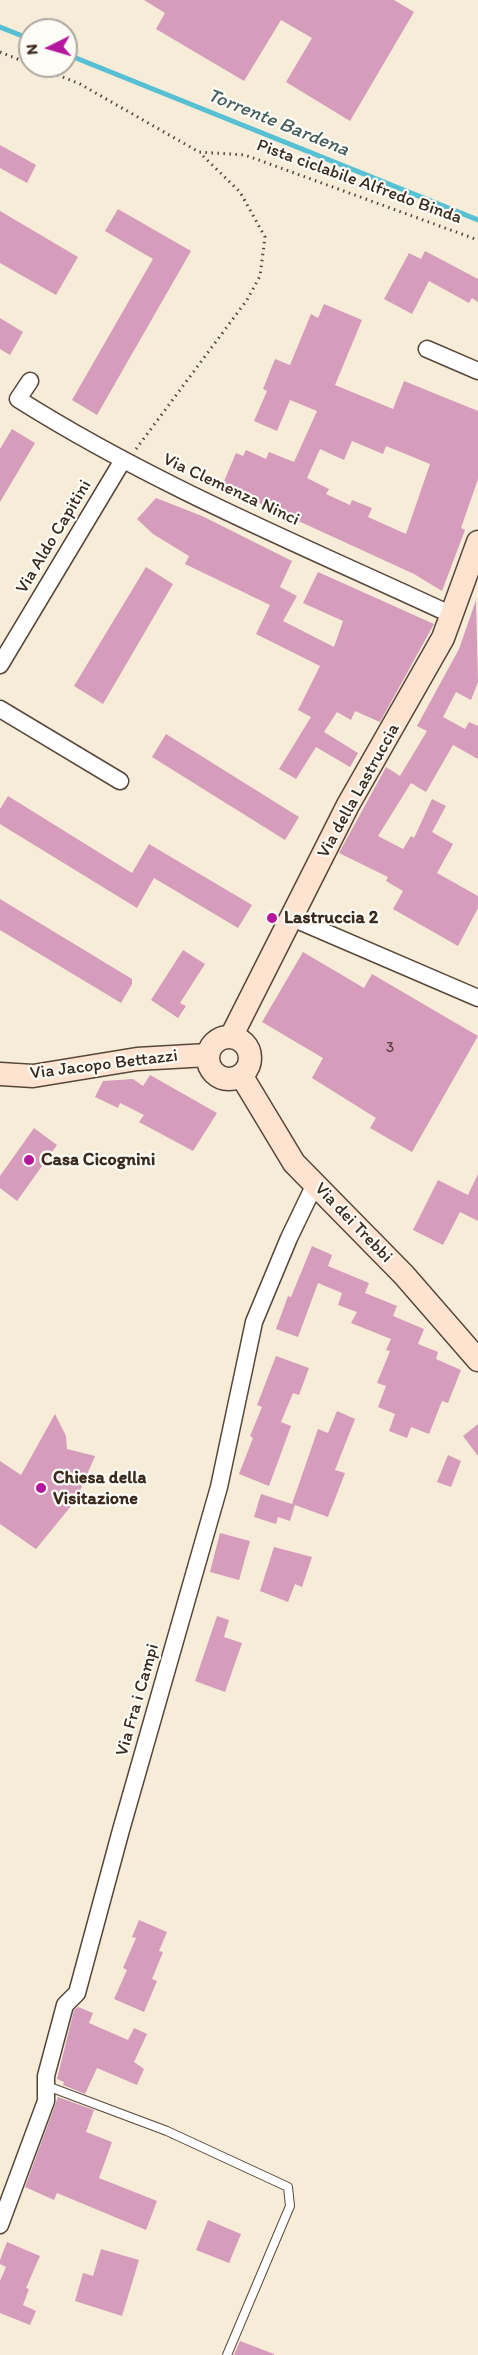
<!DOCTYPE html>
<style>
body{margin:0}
#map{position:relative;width:478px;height:2355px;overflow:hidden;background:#f6ecd8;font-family:Itim,sans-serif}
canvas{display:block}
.north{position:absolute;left:18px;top:18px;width:60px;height:60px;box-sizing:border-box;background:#fdfcf7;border:2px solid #afa8a0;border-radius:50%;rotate:265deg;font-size:16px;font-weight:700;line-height:24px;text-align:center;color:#3b2a1e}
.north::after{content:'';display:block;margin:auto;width:21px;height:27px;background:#b5179e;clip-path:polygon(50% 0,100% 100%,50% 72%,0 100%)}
</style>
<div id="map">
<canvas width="478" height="2355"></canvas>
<div class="north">N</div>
</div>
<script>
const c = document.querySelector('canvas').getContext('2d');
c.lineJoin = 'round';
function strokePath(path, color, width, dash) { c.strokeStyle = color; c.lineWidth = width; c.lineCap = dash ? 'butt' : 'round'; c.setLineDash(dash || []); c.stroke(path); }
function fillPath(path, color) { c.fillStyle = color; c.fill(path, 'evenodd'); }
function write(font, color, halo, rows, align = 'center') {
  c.font = font + ' Itim,sans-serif'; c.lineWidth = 4.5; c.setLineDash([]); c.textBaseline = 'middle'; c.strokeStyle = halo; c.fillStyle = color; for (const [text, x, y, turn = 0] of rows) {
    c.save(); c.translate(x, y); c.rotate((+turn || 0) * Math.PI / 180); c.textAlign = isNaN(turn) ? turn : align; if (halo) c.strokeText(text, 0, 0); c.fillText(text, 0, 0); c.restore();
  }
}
strokePath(new Path2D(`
 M0,27L30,39
 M66,54L478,220`), '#57c0d4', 5);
fillPath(new Path2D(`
 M144,0H394L414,12L350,121L286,82L312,38L281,20L244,81L156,29L165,13Z
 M0,145L36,165L27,183L0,168Z
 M118,209L191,251L97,415L72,400L153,259L105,231Z
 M0,211L78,257L56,295L0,263Z
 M425,251L478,279V302L472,298L469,303L429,281L412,314L384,299L409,253L421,259Z
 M324,304L362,320L335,385L393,409L404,381L478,411V479L461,528L465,530L442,591L414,574L222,486L236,453L243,456L246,450L266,459L269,452L294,462L317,411L290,400L277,431L254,421L267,391L263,389L275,359L290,365L311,314L318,318ZM352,441L383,454L386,446L430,464L406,534L368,517L372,508L352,500L350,505L326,494L329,489L307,478L320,449L344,460Z
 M0,318L23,332L10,355L0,349Z
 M12,429L35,443L0,502V449Z
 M156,498L202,516L292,561L280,587L297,596L283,621L334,647L343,621L303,603L318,572L434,624L380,722L355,711L351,720L337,712L324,732L358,753L350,767L316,747L296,779L279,769L311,717L298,710L320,666L256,634L270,605L185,564L189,556L153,534L137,519Z
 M146,567L173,584L103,704L74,686Z
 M476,600L478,682L471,700L456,692L443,717L465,729L469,722L478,726V759L453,745L426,792L411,783L378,836L403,849L411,836L414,838L432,799L446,806L432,832L453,844L437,873L478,896V908L458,946L393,909L403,891L386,881L388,877L339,853L386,767L400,776L427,731L417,726L459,649Z
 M166,734L299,817L285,840L152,757Z
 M8,796L132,873L149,844L252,905L238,928L154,878L137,908L0,824V809Z
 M0,899L132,979V984L121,1003L0,930Z
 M183,950L205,964L180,1003L186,1006L178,1018L151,1000Z
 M303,952L364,988L372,974L478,1036L412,1152L370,1128L376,1118L312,1078L323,1058L262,1022Z
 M150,1075L217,1113L193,1151L139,1122L144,1115L120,1103L118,1108L95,1097L103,1081L133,1079L143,1086Z
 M34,1128L57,1145L17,1201L0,1188V1176Z
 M478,1174V1221L460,1212L443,1245L413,1230L438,1180L468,1195Z
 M312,1246L332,1255L328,1266L369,1283L365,1293L397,1306L393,1316L424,1329L418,1344L438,1352L436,1359L461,1370L448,1403L442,1401L429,1434L411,1427L407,1438L389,1431L395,1414L378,1407L386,1386L377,1383L390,1351L386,1350L391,1339L351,1323L357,1312L338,1305L342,1293L318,1283L298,1337L276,1329L288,1296L291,1297Z
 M276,1356L309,1368L299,1395L293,1393L281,1422L291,1426L269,1486L239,1474L253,1438L250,1436L262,1407L257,1405Z
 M337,1411L355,1419L335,1470L345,1473L328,1517L295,1505L290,1521L278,1517L276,1524L254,1517L261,1494L292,1504L318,1429L328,1433Z
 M55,1414L66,1436L67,1449L95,1456L76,1500L36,1549L0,1524V1461L21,1475Z
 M478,1424V1456L463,1436Z
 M448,1455L461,1461L451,1487L437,1482Z
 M220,1533L250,1541L239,1580L210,1572Z
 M274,1547L312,1557L302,1587L295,1584L288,1602L260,1591Z
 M217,1616L229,1620L224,1637L242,1643L225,1692L195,1681Z
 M139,1920L167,1932L159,1951L163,1952L152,1979L157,1981L144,2012L114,1999L127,1970L123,1968L136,1938L132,1937Z
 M78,2007L93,2013L89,2023L128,2040L134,2028L147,2034L134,2062L144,2069L137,2085L97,2068L85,2094L63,2085L64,2082L57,2079L74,2010Z
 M58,2097L94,2110L86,2132L112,2142L99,2178L157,2201L146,2230L57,2193L54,2200L25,2187Z
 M208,2220L241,2234L229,2263L196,2250Z
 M7,2242L40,2256L26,2288L29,2289L23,2305L36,2311L30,2325L0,2313V2281L6,2267L0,2264V2260Z
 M101,2249L139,2260L122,2316L75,2301L83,2273L93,2276Z
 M240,2341L274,2354V2355H234Z`), '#d69cbb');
const lane = new Path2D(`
 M47,2086L167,2131L288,2187L290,2206L227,2355`);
const street = new Path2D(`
 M427,349L478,371
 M30,381L18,399C154,485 306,547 452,615
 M0,665L123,460
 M0,709L120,781
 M292,918L478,998
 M0,2225L46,2101V2076L65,2005L77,1993L121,1830L219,1487L254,1322L289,1238L315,1184`);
const secondary = new Path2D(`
 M231,1037L348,805L443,638L478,542
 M208 1058a21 21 0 1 1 42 0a21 21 0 1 1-42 0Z
 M0,1074L33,1076L137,1059L208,1055
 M241,1075L294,1163L404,1275L478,1360`);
strokePath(lane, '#57473a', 10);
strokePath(street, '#57473a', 19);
strokePath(secondary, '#57473a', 25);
strokePath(new Path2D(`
 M0,52L30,64
 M35,66L80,84L199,152L245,155L478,240
 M136,449L247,300L260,276L265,237L240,192L200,153`), '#57473a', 3, [1.5, 4.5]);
strokePath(lane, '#fff', 8);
strokePath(street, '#fff', 16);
strokePath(secondary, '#fee3d1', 22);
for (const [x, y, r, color] of [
 [272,918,6,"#b5179e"],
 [29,1160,6,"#b5179e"],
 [41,1488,6,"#b5179e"]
]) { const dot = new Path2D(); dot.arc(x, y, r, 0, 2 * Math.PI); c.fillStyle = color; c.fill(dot); strokePath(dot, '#fdfcf7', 2); }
write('15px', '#624645', null, [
 ["3",390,1048]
]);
write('18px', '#3b2a1e', '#fdfcf7', [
 ["Pista ciclabile Alfredo Binda",359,182,20],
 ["Via Clemenza Ninci",231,490,25],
 ["Via Aldo Capitini",54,537,-59],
 ["Via della Lastruccia",359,791,-61],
 ["Via Jacopo Bettazzi",104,1065,-7],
 ["Via dei Trebbi",353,1223,46],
 ["Via Fra i Campi",138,1700,-74]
]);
write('bold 18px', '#3b2a1e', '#fdfcf7', [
 ["Lastruccia 2",284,918],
 ["Casa Cicognini",41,1160],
 ["Chiesa della",53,1478],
 ["Visitazione",53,1499]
], 'left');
write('italic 20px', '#455e5e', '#fdfcf7', [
 ["Torrente Bardena",278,123,22]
]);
</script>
